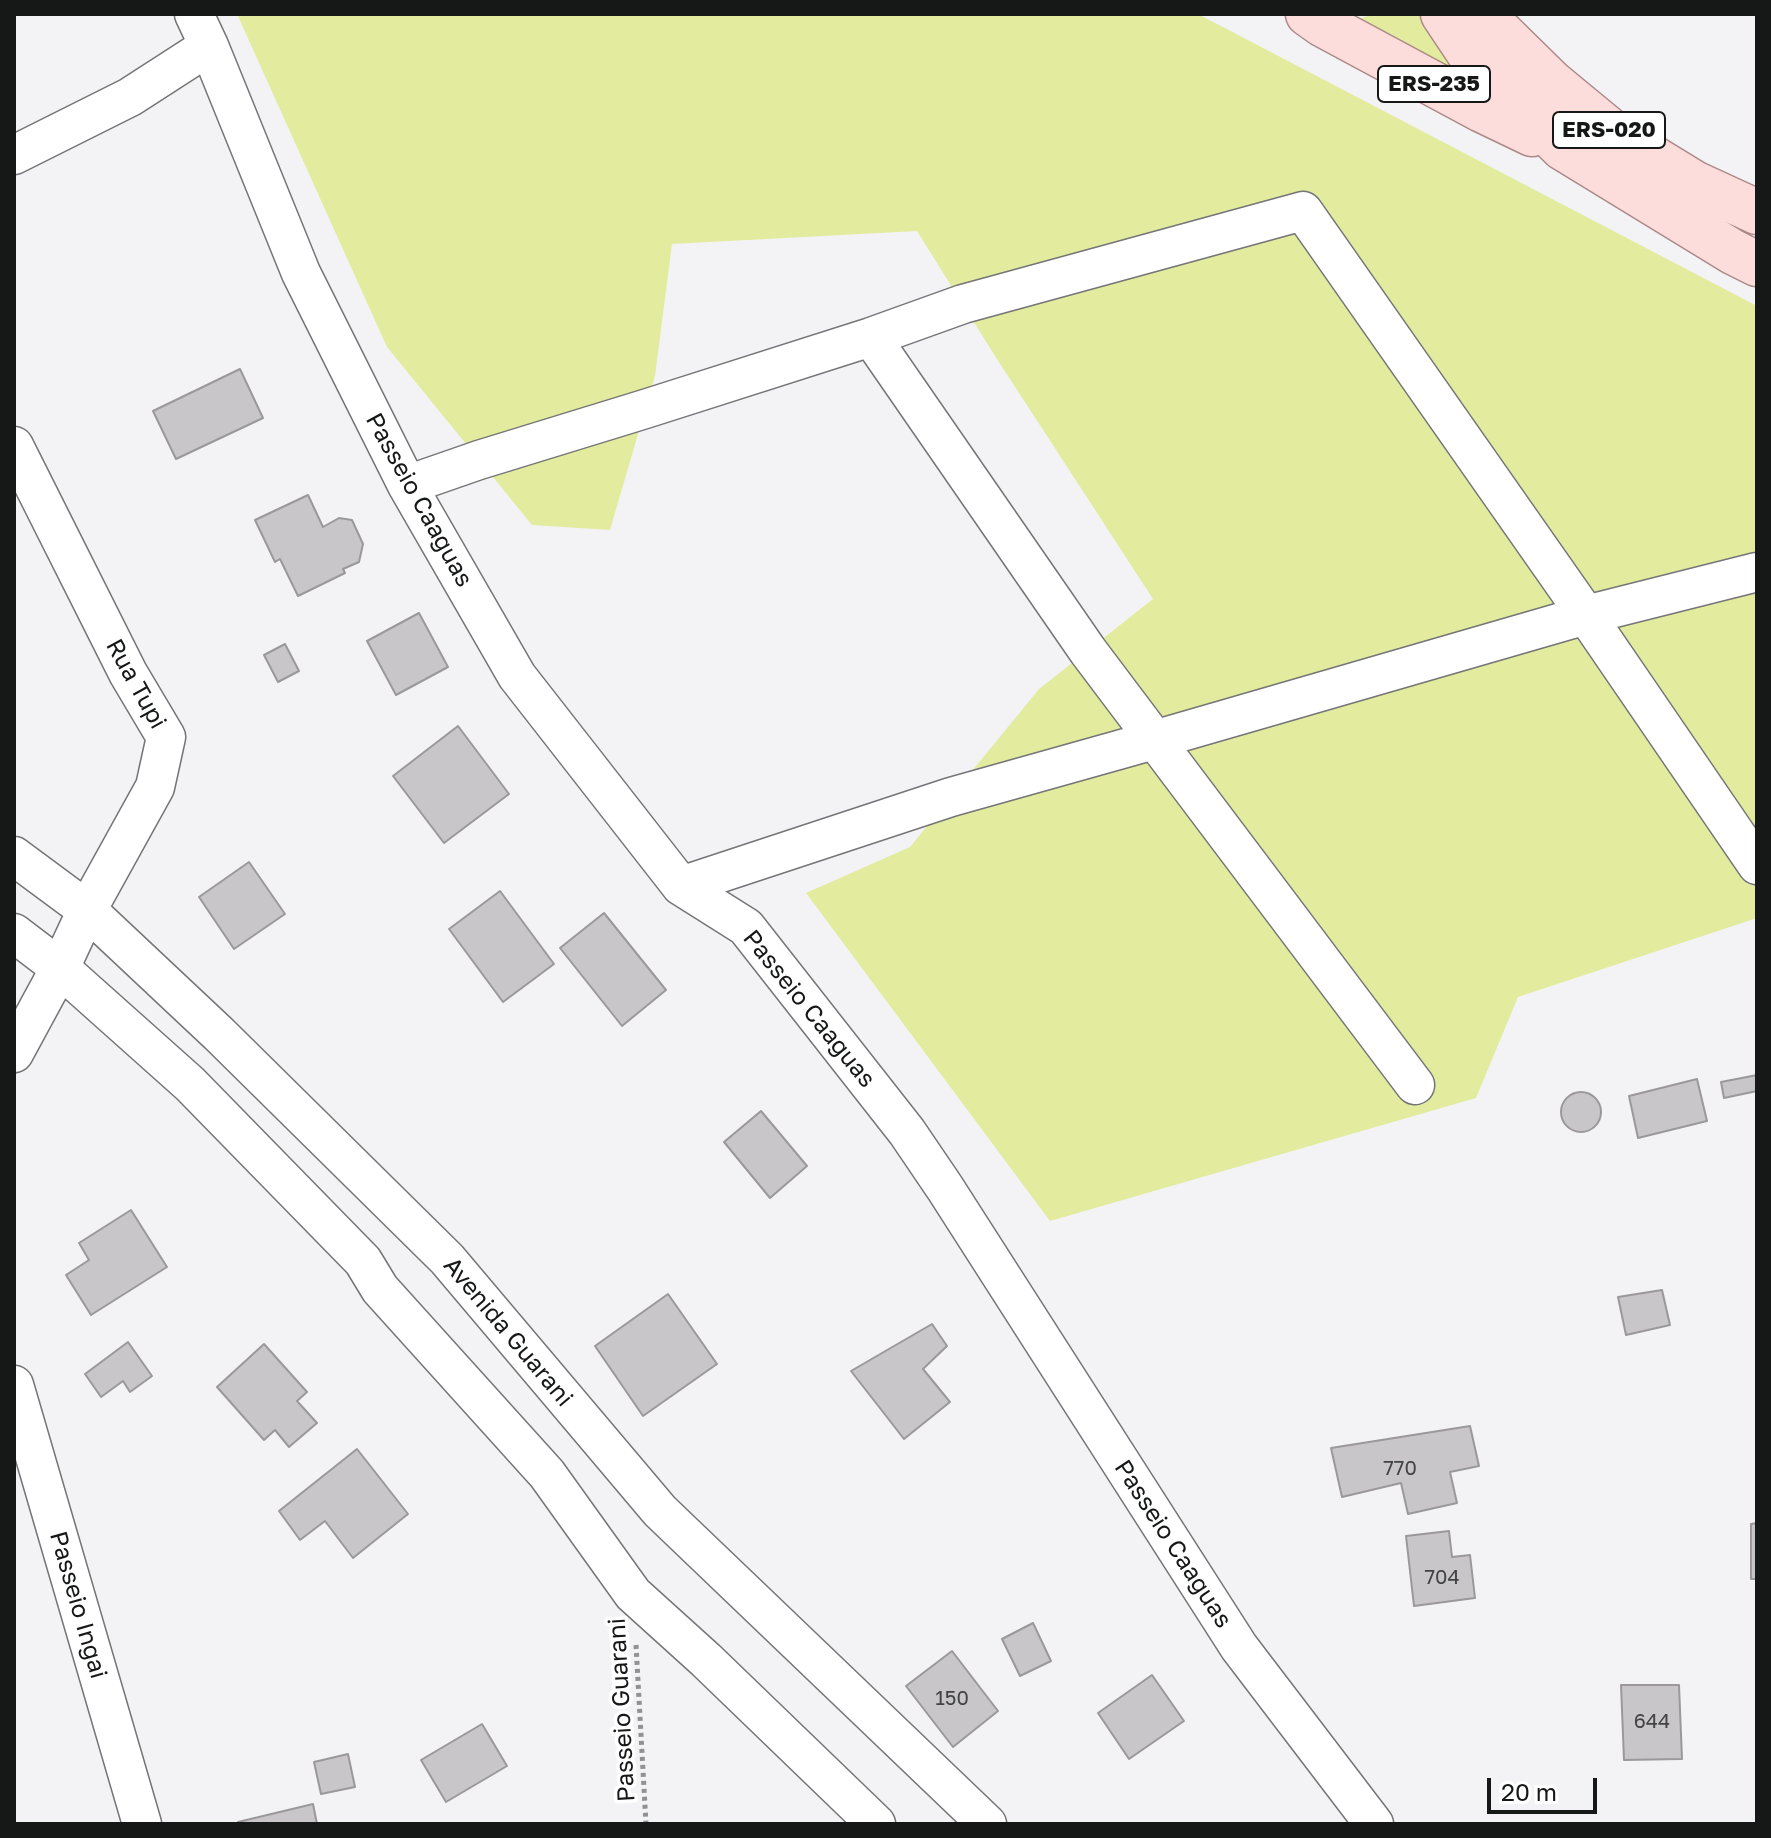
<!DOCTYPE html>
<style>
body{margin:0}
#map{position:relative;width:1771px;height:1838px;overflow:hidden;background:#f3f3f5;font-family:"Golos Text",sans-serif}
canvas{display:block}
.frame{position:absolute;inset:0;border:16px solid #161717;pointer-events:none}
.scale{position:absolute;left:1487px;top:1778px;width:110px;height:36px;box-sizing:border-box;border:4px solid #161717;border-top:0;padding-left:10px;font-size:24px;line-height:28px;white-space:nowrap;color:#161717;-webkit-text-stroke:6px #fff;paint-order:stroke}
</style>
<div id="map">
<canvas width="1771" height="1838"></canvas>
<div class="frame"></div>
<div class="scale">20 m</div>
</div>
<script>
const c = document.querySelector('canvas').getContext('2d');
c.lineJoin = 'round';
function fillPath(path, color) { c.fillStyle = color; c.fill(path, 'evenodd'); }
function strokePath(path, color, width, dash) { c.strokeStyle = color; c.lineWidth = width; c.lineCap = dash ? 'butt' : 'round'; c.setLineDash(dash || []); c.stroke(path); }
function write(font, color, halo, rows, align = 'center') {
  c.font = font + ' "Golos Text",sans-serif'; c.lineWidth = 7; c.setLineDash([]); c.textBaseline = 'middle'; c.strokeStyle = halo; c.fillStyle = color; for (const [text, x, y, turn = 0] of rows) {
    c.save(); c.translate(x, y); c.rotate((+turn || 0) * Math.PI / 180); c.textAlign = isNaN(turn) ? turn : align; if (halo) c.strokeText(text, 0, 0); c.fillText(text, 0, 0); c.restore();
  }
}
fillPath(new Path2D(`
 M237,14H1198L1757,306V918L1518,997L1476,1098L1050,1221L806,893L910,847L1039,689L1153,599L995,356L917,231L672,244L655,376L610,530L532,525L387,347Z
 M1373,14H1427L1475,87L1358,19Z`), '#e3eb9e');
const building = new Path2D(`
 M240,369L263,418L176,459L153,411Z
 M308,495L323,527L339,518L352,520L363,544L359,562L343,569L345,573L298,596L280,559L275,562L255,520Z
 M419,613L448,667L396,695L367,641Z
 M285,644L299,671L278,682L264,655Z
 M458,726L509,794L444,843L393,776Z
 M249,862L285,914L234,949L199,897Z
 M500,891L554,964L503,1002L449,929Z
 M604,913L666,990L622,1026L560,948Z
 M1757,1075V1091L1724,1098L1721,1082Z
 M1697,1079L1707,1121L1638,1138L1629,1096Z
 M1561 1112a20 20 0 1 1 40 0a20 20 0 1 1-40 0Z
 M761,1111L807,1166L770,1198L724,1142Z
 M131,1210L167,1267L91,1315L66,1275L89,1260L79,1243Z
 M1662,1290L1670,1325L1626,1335L1618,1297Z
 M668,1294L717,1364L643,1416L595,1346Z
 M932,1324L947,1346L923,1369L950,1402L904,1439L851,1371Z
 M128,1342L152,1376L130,1392L123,1381L101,1397L85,1374Z
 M264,1344L307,1392L297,1401L317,1423L289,1447L275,1430L264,1440L217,1387Z
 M1470,1426L1479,1466L1450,1472L1457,1503L1408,1514L1401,1483L1342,1497L1331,1448Z
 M357,1449L408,1514L353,1558L325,1521L300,1540L279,1511Z
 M1757,1523V1579H1751V1524Z
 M1449,1531L1452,1557L1470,1555L1475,1598L1414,1606L1406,1536Z
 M1033,1623L1051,1661L1020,1676L1002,1639Z
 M952,1651L998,1711L953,1747L906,1686Z
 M1152,1675L1184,1721L1129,1759L1098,1713Z
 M1621,1685H1679L1682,1759L1624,1760Z
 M482,1724L507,1766L446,1802L421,1760Z
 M348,1754L355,1787L321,1794L314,1762Z
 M313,1804L317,1824H239L238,1822Z`);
fillPath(building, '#c8c6c8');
strokePath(building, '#9a989a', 2);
const minor = new Path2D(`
 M194,14L209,46L301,273L407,485L517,676L681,886L746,927L907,1132L945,1188L1239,1647L1374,1824
 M14,155L130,97L209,46
 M871,337L1088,651L1415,1085
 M14,446L128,673L166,737L155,787L87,910L60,968L14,1053
 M407,485L479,460L645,409L871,337L963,304L1303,211L1586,615L1757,865
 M14,856L87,910L219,1034L447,1259L660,1511L987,1824
 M681,886L951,797L1154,740L1586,615L1757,572
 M14,933L60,968L190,1084L363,1261L380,1289L547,1474L633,1594L706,1660L876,1824
 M14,1385L142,1824`);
const major = new Path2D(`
 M1308,14L1322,24L1482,110L1532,134
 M1443,14L1473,59L1563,148L1733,252L1757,264
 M1487,14L1497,29L1551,82L1614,134L1694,183L1757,212`);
strokePath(minor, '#757577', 41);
strokePath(major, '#ab8988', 47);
strokePath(new Path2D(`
 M636,1645L646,1824`), '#909192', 5, [4, 4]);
strokePath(minor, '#fff', 38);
strokePath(major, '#fddddc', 44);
write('20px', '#424343', null, [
 ["770",1400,1469],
 ["704",1442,1578],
 ["150",952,1699],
 ["644",1652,1722]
]);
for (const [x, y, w] of [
 [1434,84,112],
 [1609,130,112]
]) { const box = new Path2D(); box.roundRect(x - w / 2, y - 18, w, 36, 6); c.fillStyle = '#fff'; c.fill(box); strokePath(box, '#161717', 2); }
write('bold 22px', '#161717', null, [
 ["ERS-235",1434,84],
 ["ERS-020",1609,130]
]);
write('24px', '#161717', '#fff', [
 ["Passeio Caaguas",419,500,61],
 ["Rua Tupi",136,684,61],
 ["Passeio Caaguas",809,1009,51],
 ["Avenida Guarani",508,1332,50],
 ["Passeio Caaguas",1173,1544,57],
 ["Passeio Ingai",78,1605,74],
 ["Passeio Guarani",622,1710,-93]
]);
</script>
